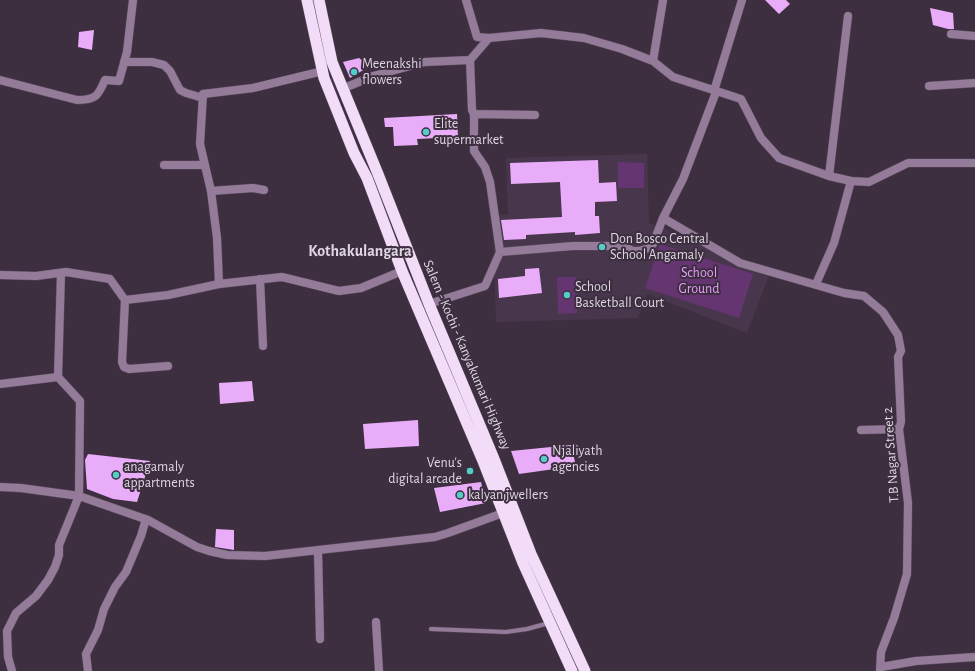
<!DOCTYPE html>
<style>
body{margin:0}
canvas{display:block;background:#3d2f40}
</style>
<canvas width="975" height="671"></canvas>
<script>
const c = document.querySelector('canvas').getContext('2d');
c.lineJoin = 'round';
function fillPath(path, color) { c.fillStyle = color; c.fill(path, 'evenodd'); }
function strokePath(path, color, width, dash) { c.strokeStyle = color; c.lineWidth = width; c.lineCap = dash ? 'butt' : 'round'; c.setLineDash(dash || []); c.stroke(path); }
function write(font, color, halo, rows, align = 'center') {
  c.font = font + ' "Alegreya Sans",sans-serif'; c.lineWidth = 4; c.setLineDash([]); c.textBaseline = 'middle'; c.strokeStyle = halo; c.fillStyle = color; for (const [text, x, y, turn = 0] of rows) {
    c.save(); c.translate(x, y); c.rotate((+turn || 0) * Math.PI / 180); c.textAlign = isNaN(turn) ? turn : align; if (halo) c.strokeText(text, 0, 0); c.fillText(text, 0, 0); c.restore();
  }
}
fillPath(new Path2D(`
 M647,154L649,223L771,270L747,333L647,294L638,318L496,322L493,215H508L506,158Z`), '#48364d');
fillPath(new Path2D(`
 M618,162L644,163V188H618Z
 M660,244L753,274L739,318L645,288Z
 M557,277H576L577,313L558,314Z`), '#653572');
fillPath(new Path2D(`
 M765,0H786L790,4L779,14Z
 M930,8L953,13L954,29H948L933,25Z
 M94,30L92,50L78,47L79,32Z
 M359,58L370,66L350,78L343,62Z
 M457,114L458,137L417,139L418,145L394,146L393,127H385L384,118Z
 M598,160L599,183L616,182L617,201L595,202V216H599L600,233L575,235V232L526,235V239L504,240L501,220L562,217L560,182L511,184L510,163Z
 M539,268L542,293L499,298L498,279L525,276V269Z
 M252,381L254,401L220,404L219,383Z
 M418,420L419,446L365,449L363,424Z
 M571,445L576,466L519,474L511,451Z
 M88,454L150,461L137,502L113,499L87,489L85,460Z
 M481,482L486,503L440,512L434,488Z
 M216,529L234,530V550L215,547Z`), '#e9acf9');
const service = new Path2D(`
 M431,629L506,632L527,629L549,623`);
const minor = new Path2D(`
 M466,0L477,37L489,38
 M951,34L975,36
 M470,60L472,110L474,114V151L485,167L490,182L500,252
 M653,61L663,0
 M124,62H152L164,65L170,71L180,90L186,93L203,98
 M0,80L77,100C96,100 98,96 105,80L119,81L127,52L133,0
 M929,86L975,83
 M342,89L373,76L425,62L470,60L489,38L541,33L584,38L622,49L653,61L673,77L741,99L761,138L779,158L829,176L851,181L834,243L816,284
 M714,91L742,0
 M474,114L535,115
 M164,165H204
 M829,176L848,16
 M851,181L869,182L908,163H975
 M211,191L253,188L264,190
 M663,218L740,263L844,293L864,296L883,312L898,335L901,351L898,357L901,422L899,429L908,503L907,574L894,618L881,652L880,671
 M0,275L36,276L66,272L110,279L125,300L168,295L219,284L282,277L339,291L361,288L402,271
 M260,279L263,346
 M219,284L217,238L211,191L200,144L203,94L253,88L323,71
 M125,300L122,362L124,367L129,369L168,366
 M429,304L485,286L500,252L573,246H623L633,251H639L649,248L653,244L663,218L683,179L716,92
 M58,377L61,273
 M0,384L58,377L80,401L79,496L59,545V555L55,567L48,580L36,596L16,613L7,631L8,657L12,671
 M861,430L899,429
 M0,487L21,488L79,496L148,520L197,547L209,551L227,555L265,556L435,537L448,533L503,513
 M318,550L320,639
 M376,622L379,671
 M881,667L916,661L975,657
 M88,671L86,654L98,630L104,609L115,587L126,572L141,536L146,519`);
const trunk = new Path2D(`
 M307,0L324,78L354,153L367,178L402,271L483,461L523,563L572,671
 M319,0L332,62L378,174L429,304L494,459L531,554L585,671`);
strokePath(service, '#5a4d5d', 5);
strokePath(minor, '#5a4d5d', 9);
strokePath(trunk, '#5a4d5d', 12);
strokePath(service, '#947b9a', 4);
strokePath(minor, '#947b9a', 8);
strokePath(trunk, '#f2dcf7', 11);
for (const [x, y, r, color] of [
 [354,72,4,"#54cdc8"],
 [426,132,4,"#54cdc8"],
 [602,247,4,"#54cdc8"],
 [567,295,4,"#54cdc8"],
 [544,459,4,"#54cdc8"],
 [470,471,4,"#54cdc8"],
 [116,475,4,"#54cdc8"],
 [460,495,4,"#54cdc8"]
]) { const dot = new Path2D(); dot.arc(x, y, r, 0, 2 * Math.PI); c.fillStyle = color; c.fill(dot); strokePath(dot, '#3d2f40', 1.5); }
write('14px', '#dfd6e1', '#3d2f40', [
 ["Meenakshi",362,64],
 ["flowers",362,80],
 ["Elite",434,124],
 ["supermarket",434,140],
 ["Don Bosco Central",610,239],
 ["School Angamaly",610,255],
 ["School",575,287],
 ["Basketball Court",575,303],
 ["Njaliyath",552,451],
 ["agencies",552,467],
 ["Venu's",462,463,"right"],
 ["digital arcade",462,479,"right"],
 ["anagamaly",124,467],
 ["appartments",124,483],
 ["kalyan jwellers",468,495]
], 'left');
write('14px', '#e89dfc', '#3d2f40', [
 ["School",699,273],
 ["Ground",699,289]
]);
write('14px', '#dfd6e1', '#3d2f40', [
 ["Salem - Kochi - Kanyakumari Highway",467,355,67],
 ["T.B Nagar Street 2",891,455,-94]
]);
write('bold 16px', '#dfd6e1', '#3d2f40', [
 ["Kothakulangara",360,251]
]);
</script>
